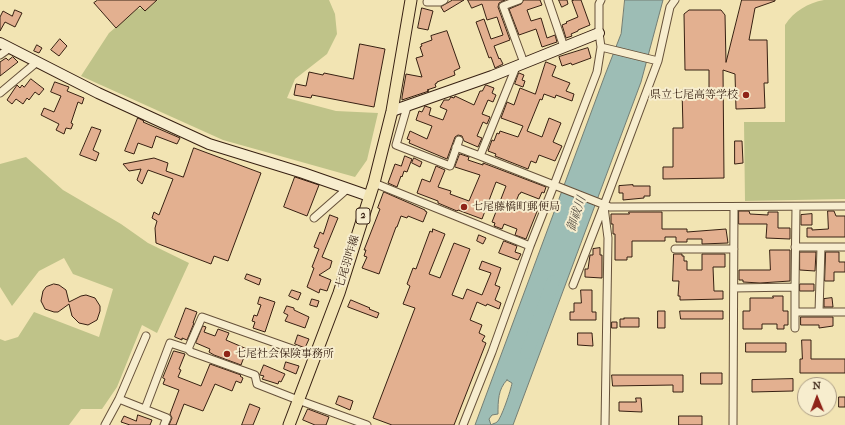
<!DOCTYPE html>
<meta charset="utf-8">
<style>
body{margin:0}
#map{position:relative;width:845px;height:425px;overflow:hidden;background:#f2e4b3;font-family:"IM FELL French Canon",serif}
canvas{display:block}
.north{position:absolute;left:797px;top:377px;width:40px;height:40px;box-sizing:border-box;background:#f7edce;border:1px solid #aa9b83;border-radius:50%;rotate:359deg;font-size:11px;font-weight:700;line-height:16px;text-align:center;color:#372012}
.north::after{content:'';display:block;margin:auto;width:14px;height:18px;background:#8f2418;clip-path:polygon(50% 0,100% 100%,50% 72%,0 100%)}
</style>
<div id="map">
<canvas width="845" height="425"></canvas>
<div class="north">N</div>
</div>
<script>
const c = document.querySelector('canvas').getContext('2d');
c.lineJoin = 'round';
function fillPath(path, color) { c.fillStyle = color; c.fill(path, 'evenodd'); }
function strokePath(path, color, width, dash) { c.strokeStyle = color; c.lineWidth = width; c.lineCap = dash ? 'butt' : 'round'; c.setLineDash(dash || []); c.stroke(path); }
function write(font, color, halo, rows, align = 'center') {
  c.font = font + ' "IM FELL French Canon","Noto Serif JP",serif'; c.lineWidth = 4; c.setLineDash([]); c.textBaseline = 'middle'; c.strokeStyle = halo; c.fillStyle = color; for (const [text, x, y, turn = 0] of rows) {
    c.save(); c.translate(x, y); c.rotate((+turn || 0) * Math.PI / 180); c.textAlign = isNaN(turn) ? turn : align; if (halo) c.strokeText(text, 0, 0); c.fillText(text, 0, 0); c.restore();
  }
}
fillPath(new Path2D(`
 M158,0H329L335,14L337,34L327,54L295,79L287,98L336,111L378,113L367,160L355,177L223,140L81,76L109,33L137,9L149,7Z
 M824,0H845V199L745,201L744,122H785V25C794,11 808,3 824,0Z
 M26,157L63,190L121,224L148,243L189,263L157,333L142,325L117,387L102,409H81L69,425H0V339L5,341L18,337L34,312L99,337L113,289L73,274L64,258L39,271L12,306L0,287V164Z`), '#bfc389');
const water = new Path2D(`
 M625,0H663L641,82L513,425H475L605,75L621,34ZM546,295H547C548,306 544,332 534,338C532,328 541,304 546,295ZM507,380L512,383C511,390 501,419 497,422C496,423 492,424 491,425L489,419L492,415L498,414C498,401 498,389 507,380Z`);
fillPath(water, '#9dbdb5');
strokePath(water, '#747e74', 1);
strokePath(new Path2D(`
 M527,352L553,282`), '#9dbdb5', 13);
const building = new Path2D(`
 M98,0H157L145,11L140,6L116,28L94,3Z
 M453,0H464L444,12L441,7Z
 M468,0H505L499,3L498,7L510,40L494,46L499,59L500,58L503,64L495,68L491,57L489,58L476,22L484,19L491,39L503,35L497,17L487,20L482,4L472,8Z
 M524,0H540L542,5L527,10L531,21L541,18L547,38L555,35L557,42L542,47L536,29L519,35L509,9L521,4Z
 M559,0H567L568,4L562,7Z
 M575,0H581L590,25L578,30V31L571,34L572,36L566,38L562,25L567,23L566,22L578,17L572,1Z
 M742,0H775V1L755,8L749,40H767L768,83H764L765,108L736,109L735,74L723,70L724,178L663,179V167H673V128H683L682,90H694V95H709V70H685L684,14L689,10H721L725,15L726,62Z
 M422,8L433,11L428,30L418,28Z
 M15,10L22,13L15,27L5,22L0,31V17L3,11L12,16Z
 M447,31L460,68L454,71L455,75L437,82V83L435,84L436,87L427,90L429,91L402,100V97L406,74L422,77L416,58L423,56L420,47L422,46L421,44L432,40L431,36Z
 M60,39L67,46L59,56L51,50Z
 M360,44L385,49L374,107L312,95L311,98L294,95L296,84L306,86L309,72L323,75L324,73L353,79Z
 M37,45L42,48L39,53L34,51Z
 M588,48L591,58L572,65L571,63L562,66L559,57Z
 M13,57L18,62L0,76V62L6,58L8,60Z
 M546,62L556,66L552,76L570,83L566,91L574,94L572,101L556,95L555,98L544,94L542,100L540,99L527,131L542,137L549,118L561,123L553,142L562,146L555,161L539,155L536,163L531,161L528,169L495,156L496,154L488,151L492,140L494,141L497,133L499,134L500,131L518,137L523,126L501,118L507,102L514,105L520,88L535,94Z
 M519,73L524,75L522,80L525,81L523,87L515,84Z
 M31,79L44,89L39,95L35,92L29,100L27,98L23,104L16,99L12,104L7,100L17,85L20,88L22,85L24,87Z
 M55,82L69,87L67,91L84,98L82,104L78,102L71,123L73,124L71,129L66,128L64,134L56,130L59,124L41,115L44,108L54,112L61,96L51,92Z
 M486,85L494,88L492,93L496,95L493,102L488,100L482,114L490,117L487,124L483,122L477,136L482,138L478,147L464,141L462,136L458,135L455,137L447,159L409,143L410,140L407,139L410,131L427,139L432,126L416,120L419,111L422,112L425,106L431,108L429,115L443,120L447,110L440,107L444,100H449L451,97L454,98L455,96L474,105L480,91H482Z
 M138,118L144,121L143,122L180,138L177,144L156,136L152,148L138,143L134,154L125,151Z
 M92,127L101,130L93,150L99,153L96,161L80,155Z
 M735,141H742L743,163L735,164Z
 M194,148L261,173L228,261L214,256L211,264L156,243L155,228L157,221L152,218L154,212L159,215L173,179L148,170L142,184L137,180L141,169L129,171L123,164L154,158L168,163L166,171L183,177Z
 M460,154L469,157L468,160L483,165V163L546,187L544,193L542,192L539,199L521,192L520,194H519L515,204L529,210L530,206L538,209L526,239L515,235L517,229L504,224L502,229L494,226L495,223L492,222L506,186L496,182L482,219L458,210L457,211L438,203V201L417,193L422,179L430,182L436,166L445,170L438,187L451,191L450,194L469,201L480,175L455,167Z
 M405,156L412,159L407,172L404,171L402,177L401,176L397,187L388,183L395,164L401,166Z
 M414,158L422,162L420,167L412,163Z
 M295,177L319,185L307,216L284,207Z
 M633,185V186H650V196H644V198L623,200V193H619V186Z
 M384,192L425,210V211L427,212L423,222L408,216L407,218L401,216L397,227H396L379,274L362,268L367,257L364,256L366,250H364L380,209L378,208Z
 M739,211H749L750,214L768,215V212H778V228H790V239L766,238L767,224H739Z
 M828,211H834L836,216H845V237H807V228H812V230L828,229Z
 M629,212H662V229H687V232L726,229L728,243L702,244V239H687V242H676V237H665V241H632V257H627V260H615V234H613V224H611V214H629Z
 M812,214V225H801V215Z
 M330,215L338,218L322,257L332,261L330,268L319,275L331,280L327,291L320,289L319,293L307,287L314,268L312,267L319,249L314,247L320,232L323,234Z
 M433,229L445,234L429,274L440,278L454,243L470,249L452,295L463,299L467,289L482,295L491,273L479,269L482,261L501,268L495,285L500,287L495,300L501,303L499,309L487,304L486,306L477,302L470,320L482,325L479,333L485,336L482,341L486,343L454,425H392L373,418L415,308L403,304L410,286L407,284L413,268L416,269L430,231L432,232Z
 M479,235L486,238L483,244L477,241Z
 M504,241L517,246L515,252L521,254L518,260L499,253Z
 M600,248V255H602V278L585,277V269H588L590,255H593V249Z
 M770,250H790V281L760,283L743,282V280H739V270H770Z
 M800,252H816L815,271L800,270Z
 M826,252H839V262H845V272H834V281H825Z
 M674,254H682V256H684V261H687V270H702V254H725V267H713L714,291H723V299L680,300V296H678L679,281H673Z
 M247,274L261,279L259,285L245,279Z
 M54,284L59,285L66,290L69,302L81,296L86,295L95,298L100,306V311L97,320L88,325L79,323L72,316L69,304L58,312H54L45,309L41,301L43,291L46,287Z
 M800,284H814V291H800Z
 M292,290L301,293L298,300L289,296Z
 M581,290H592V312H596V320H570V312H574V303H581Z
 M773,296H783V311H788V325H784V329H777V324H762V329H743V311H750V298H773Z
 M260,297L275,302L265,332L253,328L255,322L252,321L254,315L257,316L261,305L258,304Z
 M832,298L833,307H824V299Z
 M312,299L319,301L317,307L310,305Z
 M351,300L370,308L369,309L379,313L377,318L348,307Z
 M287,306L294,308V310L309,317L305,328L285,321L288,315L284,313Z
 M186,308L197,312L193,323H194L187,340L182,338V340L175,337Z
 M658,311H665V328H658Z
 M680,311H723V319H681Z
 M801,317H833V326L819,328V325H801Z
 M624,318H639V327H620V319H624Z
 M612,322H617V328H612Z
 M203,326L206,327L204,332L215,336L218,329L229,333L226,340L247,349L241,365L214,355L209,352L210,349L196,343Z
 M578,333H592L593,346L578,345Z
 M298,335L309,339L305,348L295,344Z
 M802,340H811V359H845V373H800V359H802Z
 M746,343H786V352H746Z
 M174,351L185,354L179,369L181,370L178,377L201,386L210,364L241,375L240,376L243,378L241,383L236,381L232,391L215,384L203,411L184,404L176,425H169L172,418L170,414L179,390L163,384L165,379L163,378Z
 M286,362L299,366L296,374L284,369Z
 M264,365L285,374L281,382L279,381L278,384L262,379L264,376L260,375Z
 M701,373H722V384H701Z
 M612,375H683V392H673V385L613,386Z
 M793,379V391L752,392V380Z
 M339,396L353,401L350,410L336,404Z
 M839,397H845V407H839Z
 M636,398H641L642,412L619,411V402H636Z
 M250,404L260,408L253,425H242Z
 M308,409L329,417L326,425H315L303,420Z
 M138,415L152,420L150,425H130L121,422L124,416L136,421Z
 M679,416H702V425H679Z`);
fillPath(building, '#e3b090');
strokePath(building, '#372012', 1);
const street = new Path2D(`
 M519,0L503,6L524,63
 M548,0L564,47
 M427,2H440L444,0
 M601,47L658,61
 M0,55L10,48
 M0,93L37,62
 M407,107L396,145L450,166L459,140
 M456,147L480,156L516,67
 M480,156L610,207L845,206
 M374,183L530,246
 M604,207L608,238L605,425
 M314,218L347,189
 M795,247H845
 M675,249H734
 M573,285L604,205L658,61L670,7L675,0
 M795,287L796,207
 M734,288L795,287V328
 M795,312H819L821,247
 M819,312H845
 M146,336L119,399L167,418L164,425
 M188,349L202,317L315,357
 M145,409L170,343L188,349L191,352L255,375L257,384L298,400L367,425
 M105,425L119,399
 M463,425L492,352L530,246L554,185L597,72L601,47L599,33V4L601,0
 M733,425L734,207`);
const secondary = new Path2D(`
 M0,43L98,93L209,144L303,173L369,196
 M392,111L492,76L599,33`);
const primary = new Path2D(`
 M289,425L339,293L374,183L392,111L411,0`);
strokePath(street, '#66513a', 9);
strokePath(secondary, '#372012', 12);
strokePath(primary, '#372012', 13);
strokePath(street, '#f7edce', 7);
strokePath(secondary, '#f7edce', 10);
strokePath(primary, '#f2e4b3', 11);
for (const [x, y, r, color] of [
 [746,95,4,"#8f2418"],
 [464,207,4,"#8f2418"],
 [227,354,4,"#8f2418"]
]) { const dot = new Path2D(); dot.arc(x, y, r, 0, 2 * Math.PI); c.fillStyle = color; c.fill(dot); strokePath(dot, '#f7edce', 1.5); }
for (const [x, y, w] of [
 [363,216,14]
]) { const box = new Path2D(); box.roundRect(x - w / 2, y - 8, w, 16, 3); c.fillStyle = '#f7edce'; c.fill(box); strokePath(box, '#372012', 1); }
write('bold 10px', '#372012', null, [
 ["2",363,216]
]);
write('11px', '#372012', '#f7edce', [
 ["県立七尾高等学校",738,95,"right"],
 ["七尾藤橋町郵便局",472,207],
 ["七尾社会保険事務所",235,354]
], 'left');
write('11px', '#372012', '#f7edce', [
 ["七尾羽咋線",348,262,-73]
]);
write('italic 12px', '#564f43', '#f7edce', [
 ["御祓川",577,214,-72]
]);
</script>
